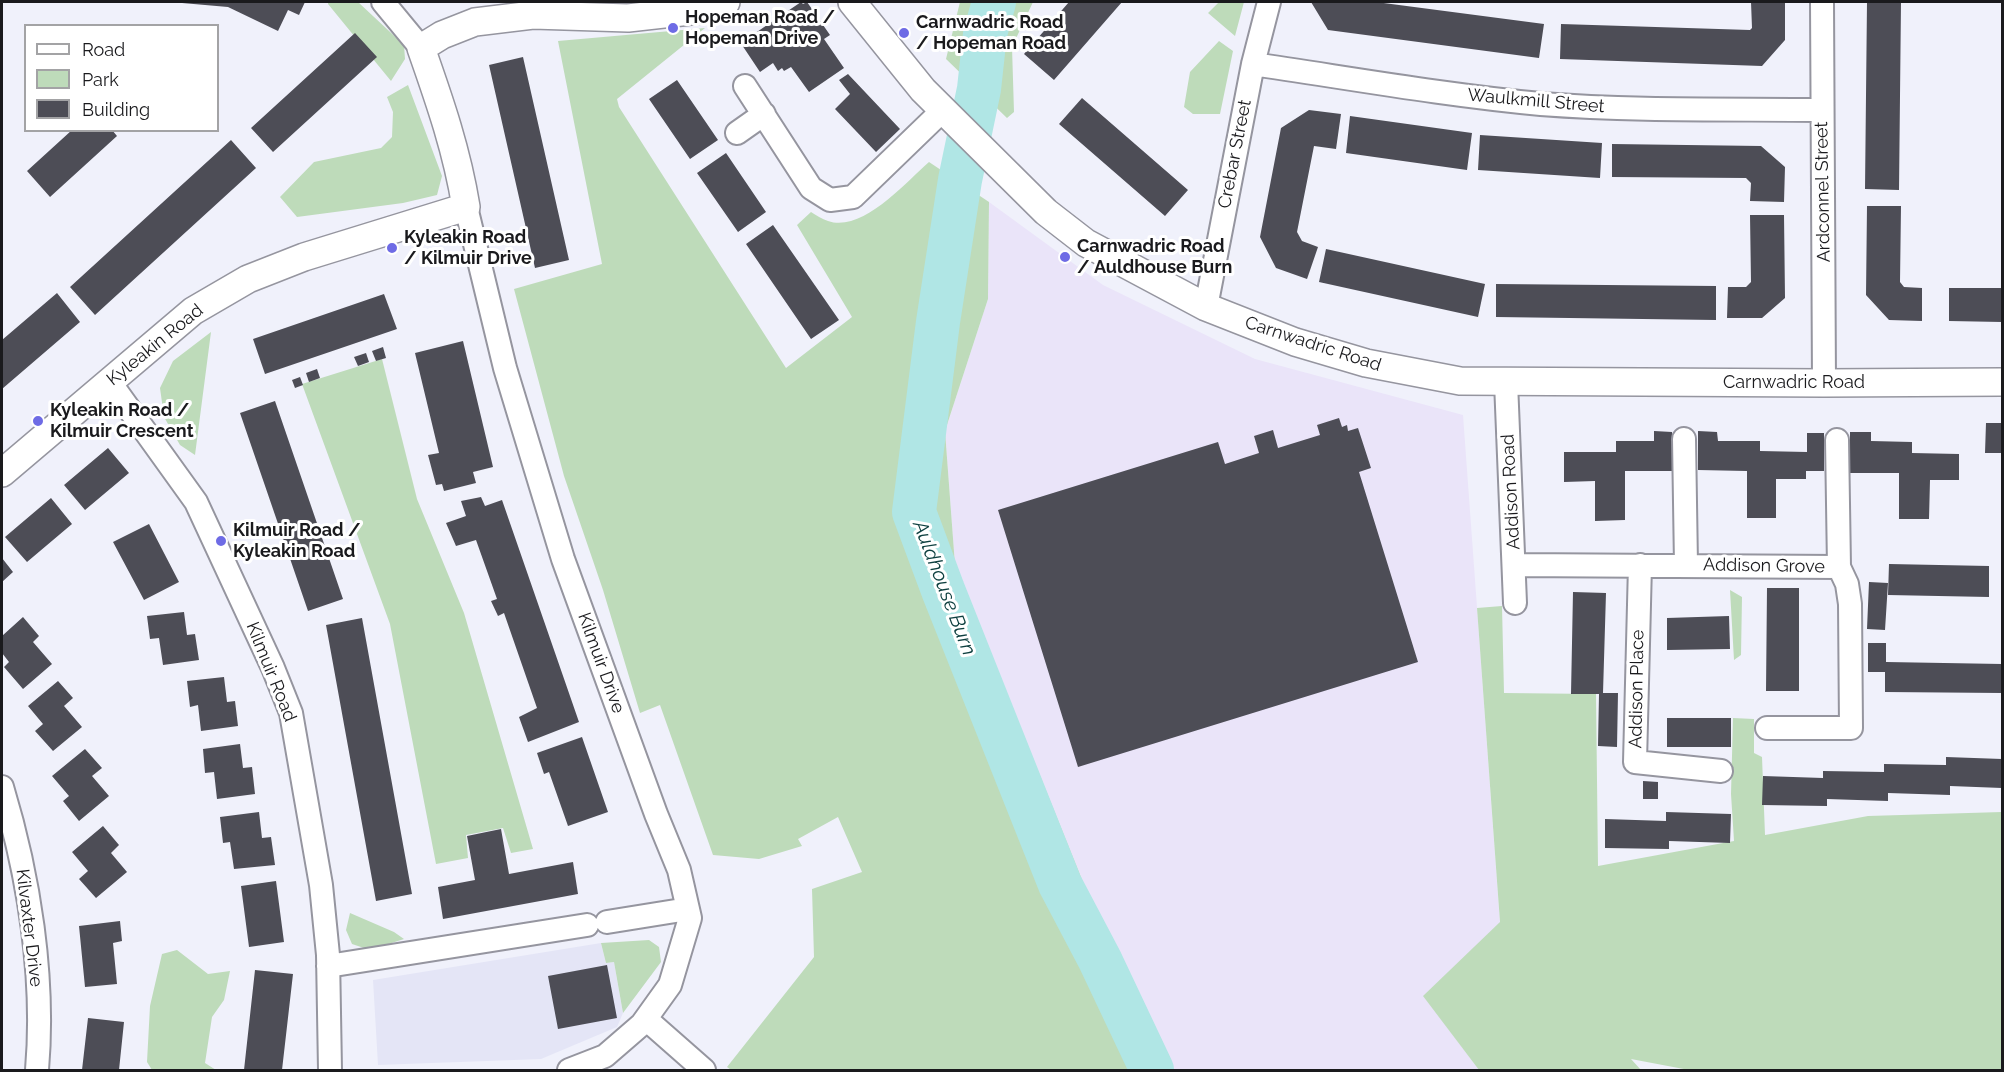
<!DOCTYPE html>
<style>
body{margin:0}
#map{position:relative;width:2004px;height:1072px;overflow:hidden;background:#f0f1fb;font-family:Raleway,sans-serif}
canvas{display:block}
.frame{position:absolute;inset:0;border:3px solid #1a1a1d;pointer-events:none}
.legend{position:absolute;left:24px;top:24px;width:195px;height:108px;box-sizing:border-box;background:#fff;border:2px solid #a3a3a5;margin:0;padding:8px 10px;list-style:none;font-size:18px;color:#1a1a1d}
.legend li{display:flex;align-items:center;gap:12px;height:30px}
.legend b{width:30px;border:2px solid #a3a3a5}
</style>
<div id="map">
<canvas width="2004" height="1072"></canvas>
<div class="frame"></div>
<ul class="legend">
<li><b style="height:8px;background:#fff"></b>Road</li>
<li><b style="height:16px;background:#bedbba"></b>Park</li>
<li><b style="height:16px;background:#4d4d56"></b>Building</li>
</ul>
</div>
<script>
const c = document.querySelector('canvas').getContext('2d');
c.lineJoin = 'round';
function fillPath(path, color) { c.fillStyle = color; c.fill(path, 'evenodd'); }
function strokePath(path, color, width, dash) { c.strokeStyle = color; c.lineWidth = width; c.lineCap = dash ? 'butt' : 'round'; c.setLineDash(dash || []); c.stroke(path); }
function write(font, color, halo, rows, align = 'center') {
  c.font = font + ' Raleway,sans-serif'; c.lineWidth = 6; c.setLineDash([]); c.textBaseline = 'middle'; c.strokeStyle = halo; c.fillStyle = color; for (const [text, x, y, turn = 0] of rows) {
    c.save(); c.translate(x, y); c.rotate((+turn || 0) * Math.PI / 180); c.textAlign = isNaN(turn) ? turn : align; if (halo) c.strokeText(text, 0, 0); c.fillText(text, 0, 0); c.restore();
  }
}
fillPath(new Path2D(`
 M601,943L606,963L614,962L623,1013L617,1027L541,1059L378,1065L373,980Z`), '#e4e5f6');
fillPath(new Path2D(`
 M989,202L1103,285L1255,359L1463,415L1500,923L1424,996L1479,1070H1159L955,565L945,431L988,299Z`), '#eae4f9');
fillPath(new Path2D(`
 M328,2H358L404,45L405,59L391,81L328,4Z
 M960,2H1033L1012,47L1014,112L1007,118L946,59Z
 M1219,2H1244L1235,36L1208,13Z
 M705,28L617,99L619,107L786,368L852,317L797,225L811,212C816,215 822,219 828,221C862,233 905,183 929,162L989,202L988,299L945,431L955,565L1159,1070H731L727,1067L814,957L812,889L862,872L838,817L798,839L802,846L759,859L713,855L660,705L640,713L603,590L564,476L514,289L602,264L558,41Z
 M1219,41L1233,51L1220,114H1193L1184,107L1190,72Z
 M408,85L442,176L437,195L403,203L297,217L280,197L314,162L381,148L392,137L393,112L387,97Z
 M211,332L195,455L180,445L164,417L160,388L173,361Z
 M382,359L417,499L464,613L533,849L511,853L503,828L466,835L468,858L436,864L390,624L302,384Z
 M1730,590L1742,597L1741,655L1734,660Z
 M1502,606L1504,693L1596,694L1598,866L1734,841L1731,794L1733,718L1754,719V753L1762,757L1765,835L1868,816L2002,812V1070H1689L1631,1059L1641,1070H1479L1423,996L1500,922L1477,608Z
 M350,913L394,932L404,939L370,950L352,944L346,930Z
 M649,940L659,947L661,962L623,1013L614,962L606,963L601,943Z
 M177,950L208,974L230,971L224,1000L212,1017L205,1063L216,1070H152L147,1062L150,1006L162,954Z`), '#bedbba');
strokePath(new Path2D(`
 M994,2L985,34L979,89L960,180L938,322L914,512L943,590L1060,884L1100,960L1152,1070`), '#b0e6e5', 44);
fillPath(new Path2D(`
 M182,2H305L299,15L288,10L278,31L228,7L182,3Z
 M801,2L803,4L807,2L830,35L824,39L844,68L809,92L791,67L784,71L782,68L778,71L773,63L760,72L742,45L749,40L748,38Z
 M1069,2H1122L1054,80L1024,54Z
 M1311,2H1376L1544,24L1539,58L1328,30Z
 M1751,2H1785V40L1762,66L1560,59L1561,24L1750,30L1752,28Z
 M1867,2H1901L1899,190L1865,189Z
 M355,33L377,57L273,152L251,128Z
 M523,57L569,260L535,268L489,65Z
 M848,74L900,129L876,152L835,109L850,94L839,80Z
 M677,80L718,140L690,159L649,99Z
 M1082,98L1188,190L1165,216L1059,124Z
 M1309,110L1341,114L1336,149L1314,146L1297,232L1302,241L1318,247L1307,279L1276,268L1260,237L1281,128Z
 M1350,116L1472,133L1467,170L1346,153Z
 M72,130H112L117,136L50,197L27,171Z
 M1480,135L1602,143L1600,178L1478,170Z
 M231,140L256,168L95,315L70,287Z
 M1612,144L1761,146L1785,167L1784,202L1750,201L1751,183L1746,178L1612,177Z
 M726,153L766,212L738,232L697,173Z
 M1867,206H1901L1900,282L1904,287L1922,288V321L1889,320L1866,295Z
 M1750,215H1784L1785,298L1762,318H1727L1728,287H1746L1751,282Z
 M773,225L839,320L811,339L746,244Z
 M1326,249L1485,284L1478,317L1319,282Z
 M1496,284L1716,286V320L1496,317Z
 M1949,288H2002V322L1949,321Z
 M57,293L80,322L2,389V340Z
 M384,294L397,329L265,374L253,339Z
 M463,341L493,467L473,472L476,483L444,491L442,484L436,485L428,455L439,453L415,353Z
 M383,347L386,358L376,361L372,351Z
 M366,353L369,362L358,366L354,357Z
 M317,369L320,378L309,382L306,373Z
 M300,377L303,385L295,388L292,380Z
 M275,401L343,599L308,611L240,413Z
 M1339,418L1342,427L1347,425L1348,431L1358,428L1371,468L1359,472L1418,662L1078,767L998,510L1218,442L1225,464L1259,453L1254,436L1273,430L1278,448L1320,435L1317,425Z
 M1986,423H2002V453H1985Z
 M1654,431L1672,432V471H1625V520L1595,521V481L1564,482V452H1616V441H1654Z
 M1698,431L1717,432L1718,441H1760V451L1807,452V433H1824V471H1806V479H1776V518H1747V471L1698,470Z
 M1850,432H1871V441L1912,442V453L1959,454V480H1930L1929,519H1899V473H1850Z
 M108,448L129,473L85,510L64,485Z
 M481,497L485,506L502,500L579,722L528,742L519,717L537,708L504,613L498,616L491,601L497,599L476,540L456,546L446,523L466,516L461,501Z
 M51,498L72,524L27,562L5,537Z
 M149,524L179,582L144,600L113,542Z
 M2,558L13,572L2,582Z
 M1889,564L1989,566V597L1888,595Z
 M1869,582L1888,583L1885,630L1867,629Z
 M1767,588H1799V691H1766Z
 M1573,592L1606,593L1603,693H1618L1617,747L1598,746L1599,694H1571Z
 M184,612L187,635L195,634L199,660L163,665L159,638L150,639L147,616Z
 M1729,616L1730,649L1667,650V618Z
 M23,617L39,636L33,642L52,664L23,689L4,667L9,662L2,653V636Z
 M362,618L412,894L376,901L326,625Z
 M1868,643H1886V662L2002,664V693L1885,692V672H1868Z
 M224,677L227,702L235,701L238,726L201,731L198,705L190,707L187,681Z
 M58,681L73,698L64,706L82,727L53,751L35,731L43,724L28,706Z
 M1667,718H1731V747H1667Z
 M582,737L608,812L568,826L549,772L544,774L537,753Z
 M240,744L243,768L252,767L255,794L217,799L214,772L205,773L203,749Z
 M85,749L102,768L92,776L109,796L79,821L63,801L69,796L52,776Z
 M1946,757L2002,759V788L1950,786V795L1888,793V801L1827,799V806L1762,805L1763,776L1823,778V771L1884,772V764L1946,765Z
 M1643,781L1658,782V799H1643Z
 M259,812L262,838L271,837L275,865L234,869L230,842L223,843L220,817Z
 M1666,812L1731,814L1730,843L1669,841V849L1605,848V819L1666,821Z
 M103,826L119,845L111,853L127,872L96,898L79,879L88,871L72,852Z
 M501,829L509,874L573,862L578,894L443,919L438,887L475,880L467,836Z
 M276,881L284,942L249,947L241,886Z
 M120,921L122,941L113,943L117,984L85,987L79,926Z
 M607,965L617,1018L558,1029L548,976Z
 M255,970L293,974L282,1070H244Z
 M88,1018L124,1022L119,1070H82Z`), '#4d4d56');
const minor = new Path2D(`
 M383,2L421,48
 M1822,2L1824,383
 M1253,64C1349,78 1444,95 1541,104C1634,111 1728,109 1822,110
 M745,86L811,188L830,200L853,197L943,110
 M737,133L764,114
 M466,207L505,368L563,559L656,814L679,870L690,918L670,985L642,1024L605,1056L569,1070
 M1206,307L1253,64L1269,2
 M109,381L196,502L273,668L291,713L321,885L328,955L330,1070
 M1506,382L1515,603
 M1684,439L1686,565
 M1837,440L1839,567
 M1514,565L1839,567L1847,584L1850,604L1851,728H1767
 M1640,565L1635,762L1721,771
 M2,787C29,876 45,977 37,1070
 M607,922L688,909
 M328,966L587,925
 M646,1019L704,1070`);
const tertiary = new Path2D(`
 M852,2L923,90L1046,212L1086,243L1206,307L1295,342L1366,363L1460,381L1824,383L2002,382
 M2,473L193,311L248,279L304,257L466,207C457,151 440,102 421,48L442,35L475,22L533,15L628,18L699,10L726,2`);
strokePath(minor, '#95959f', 26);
strokePath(tertiary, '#95959f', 30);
strokePath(minor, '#fff', 22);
strokePath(tertiary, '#fff', 27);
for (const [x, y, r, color] of [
 [673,28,6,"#6e6be5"],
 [904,33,6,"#6e6be5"],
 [392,248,6,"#6e6be5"],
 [1065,257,6,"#6e6be5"],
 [38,421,6,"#6e6be5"],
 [221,541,6,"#6e6be5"]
]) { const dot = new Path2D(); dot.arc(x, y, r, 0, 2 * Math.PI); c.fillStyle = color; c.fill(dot); strokePath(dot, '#fff', 2); }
write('bold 18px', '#1a1a1d', '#fff', [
 ["Hopeman Road /",685,18],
 ["Hopeman Drive",685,39],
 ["Carnwadric Road",916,23],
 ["/ Hopeman Road",916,44],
 ["Kyleakin Road",404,238],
 ["/ Kilmuir Drive",404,259],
 ["Carnwadric Road",1077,247],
 ["/ Auldhouse Burn",1077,268],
 ["Kyleakin Road /",50,411],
 ["Kilmuir Crescent",50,432],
 ["Kilmuir Road /",233,531],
 ["Kyleakin Road",233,552]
], 'left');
write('18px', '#1a1a1d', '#fff', [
 ["Waulkmill Street",1536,101,5],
 ["Crebar Street",1235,154,-79],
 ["Ardconnel Street",1823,192,-91],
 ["Carnwadric Road",1313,344,18],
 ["Kyleakin Road",155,345,-39],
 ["Carnwadric Road",1794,383],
 ["Addison Road",1511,492,-93],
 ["Addison Grove",1764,566,1],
 ["Kilmuir Drive",601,663,70],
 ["Kilmuir Road",271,672,68],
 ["Addison Place",1637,689,-89],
 ["Kilvaxter Drive",29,928,83]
]);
write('italic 20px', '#0e4040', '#fff', [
 ["Auldhouse Burn",944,588,69]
]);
</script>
